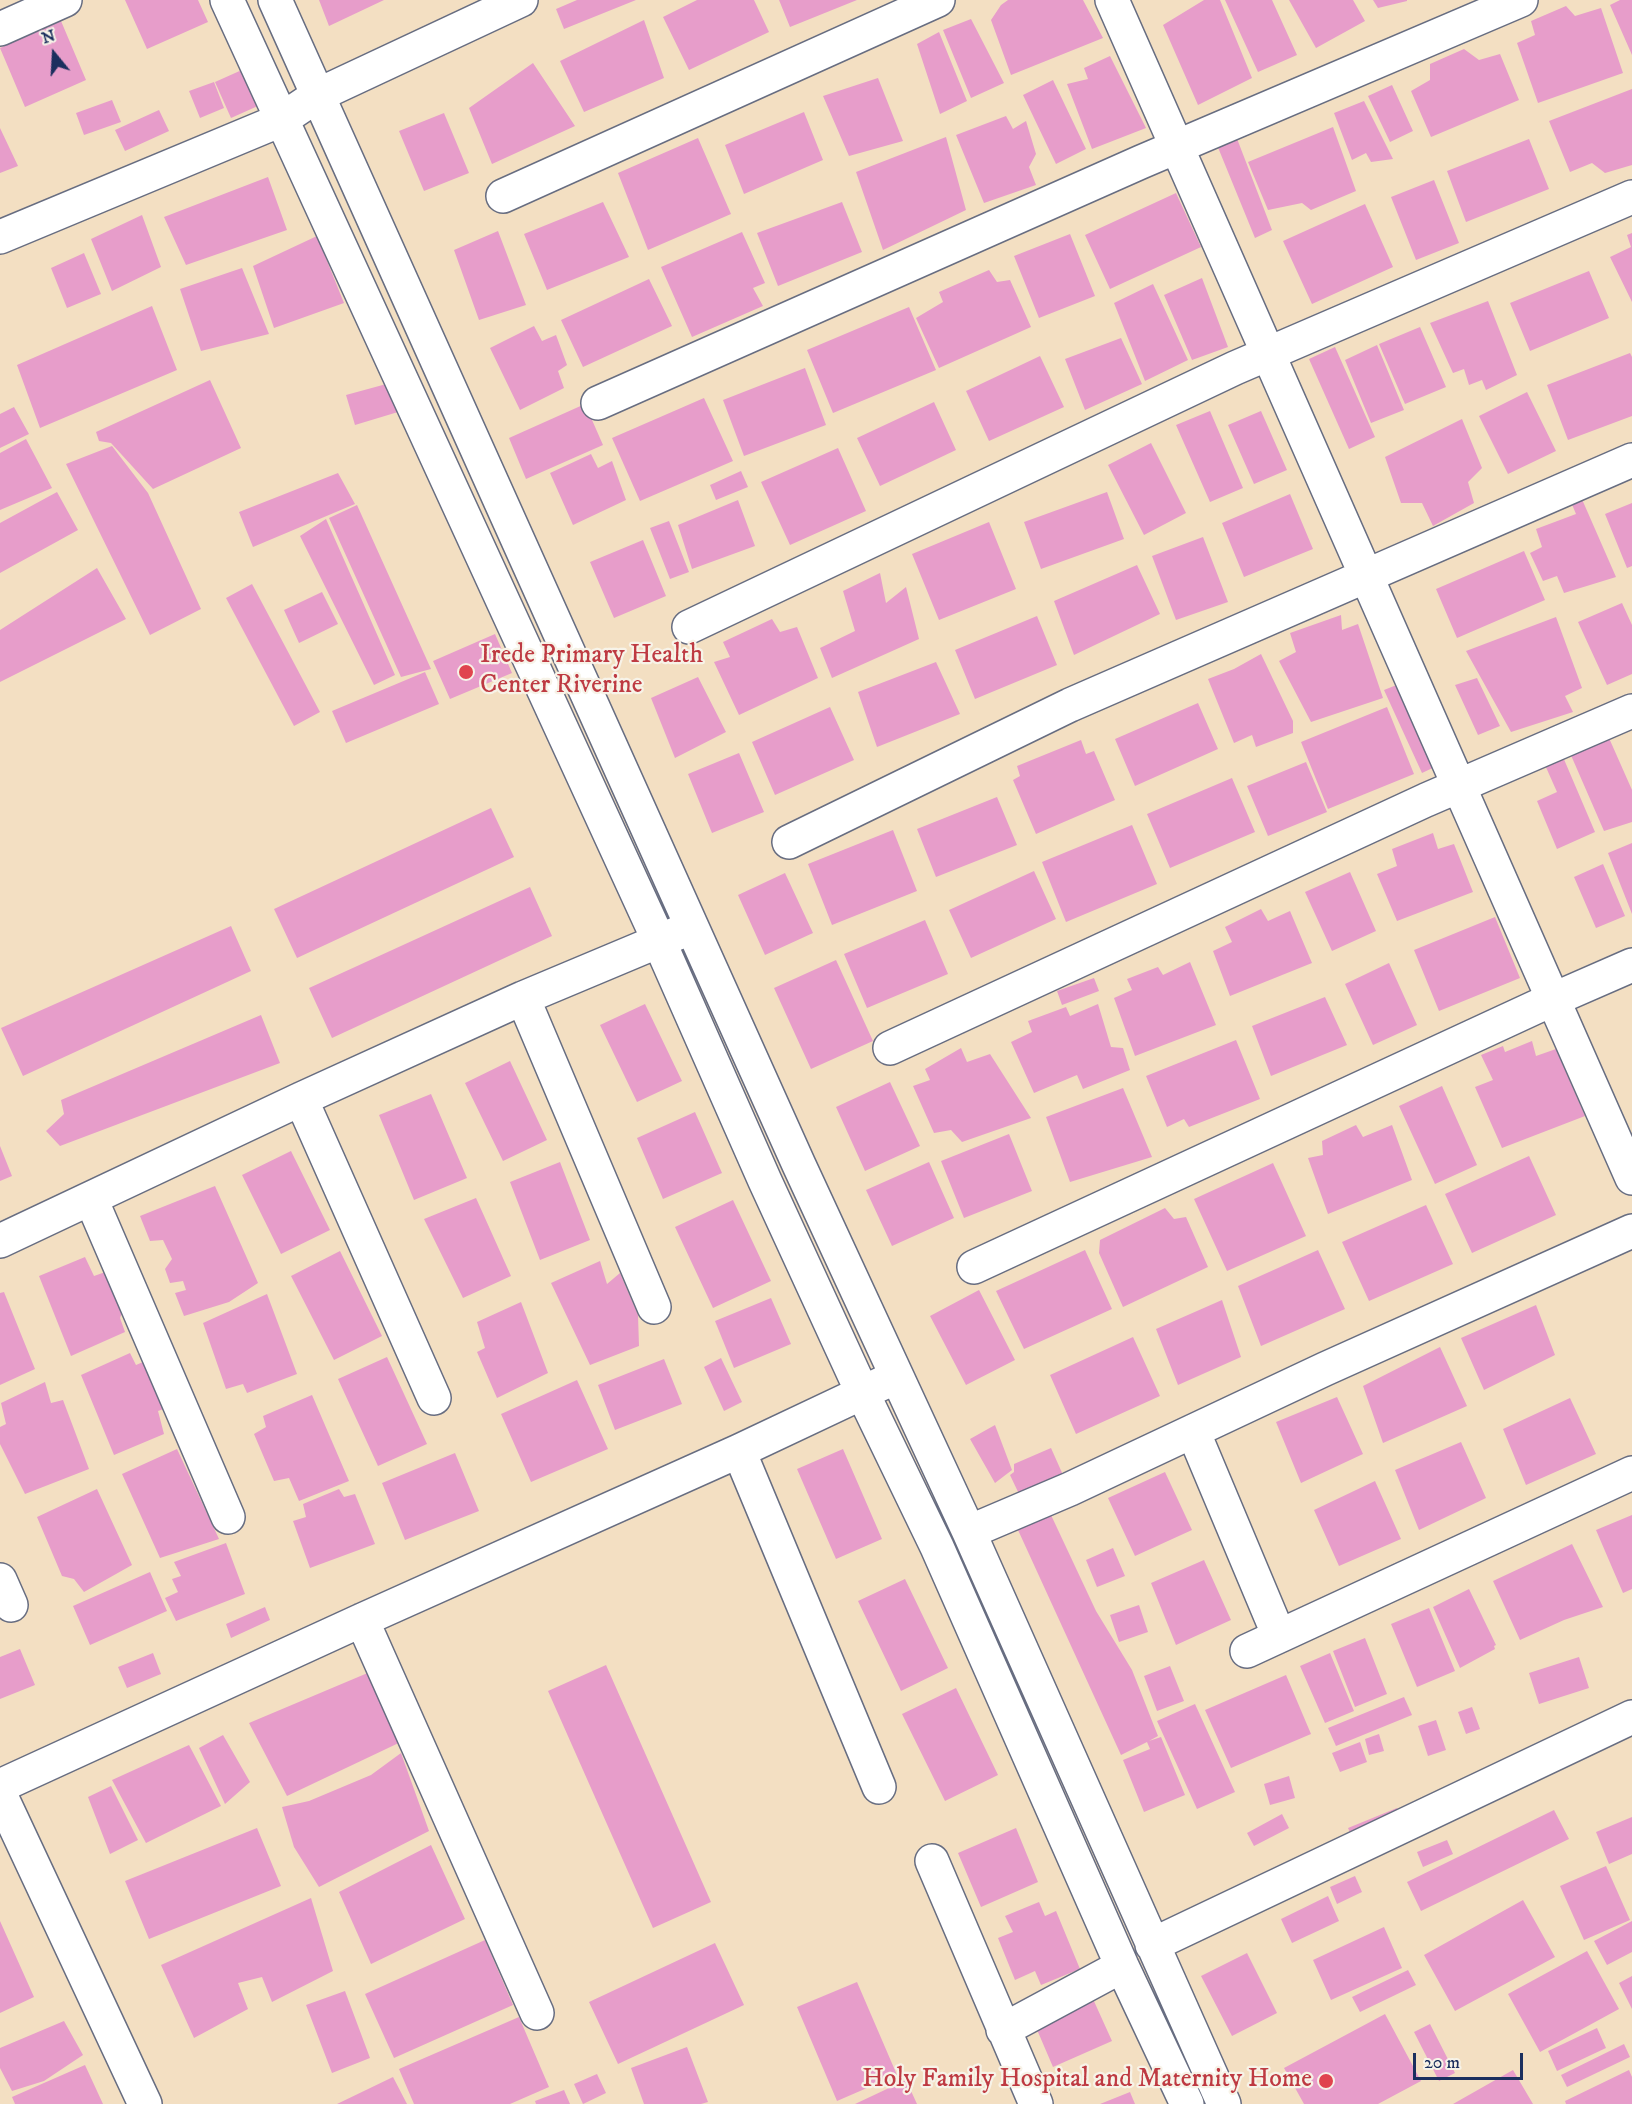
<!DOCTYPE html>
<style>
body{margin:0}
#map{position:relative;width:1632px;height:2104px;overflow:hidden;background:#f3dfc2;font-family:"IM FELL DW Pica",serif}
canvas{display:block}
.north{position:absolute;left:24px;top:24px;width:60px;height:60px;-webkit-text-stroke:4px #f7f3e8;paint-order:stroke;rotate:342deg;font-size:16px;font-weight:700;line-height:24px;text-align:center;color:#1b2f5e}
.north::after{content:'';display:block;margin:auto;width:21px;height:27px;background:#1b2f5e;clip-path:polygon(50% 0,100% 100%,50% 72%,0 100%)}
.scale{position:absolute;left:1413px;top:2053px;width:110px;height:27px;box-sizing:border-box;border:3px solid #1b2f5e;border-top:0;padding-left:8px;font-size:18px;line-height:21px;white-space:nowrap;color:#1b2f5e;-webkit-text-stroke:4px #f7f3e8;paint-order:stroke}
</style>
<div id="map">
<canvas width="1632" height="2104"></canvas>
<div class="north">N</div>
<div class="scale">20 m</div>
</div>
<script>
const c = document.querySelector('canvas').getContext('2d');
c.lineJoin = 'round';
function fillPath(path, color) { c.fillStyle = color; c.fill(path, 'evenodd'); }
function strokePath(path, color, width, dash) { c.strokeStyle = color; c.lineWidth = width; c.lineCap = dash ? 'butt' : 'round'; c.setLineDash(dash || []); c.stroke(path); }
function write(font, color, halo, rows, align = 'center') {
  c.font = font + ' "IM FELL DW Pica",serif'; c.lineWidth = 4.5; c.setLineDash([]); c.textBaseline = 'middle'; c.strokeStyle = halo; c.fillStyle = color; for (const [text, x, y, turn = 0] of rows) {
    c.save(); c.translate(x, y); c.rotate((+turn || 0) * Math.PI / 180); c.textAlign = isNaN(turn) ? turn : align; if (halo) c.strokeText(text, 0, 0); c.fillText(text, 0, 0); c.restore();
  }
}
fillPath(new Path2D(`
 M125,0H198L208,22L147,49Z
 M319,0H384L329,26Z
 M577,0H636L564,29L556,9Z
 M697,0H754L769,32L689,70L663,17Z
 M779,0H857L790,27Z
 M1008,0H1083L1103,38L1011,75L991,20L1001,5Z
 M1204,0H1220L1252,78L1198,105L1163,25Z
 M1225,0H1272L1297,55L1258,72Z
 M1289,0H1353L1365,21L1316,48Z
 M1373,0H1407V1L1378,8Z
 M1620,0H1632V55L1610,5Z
 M1566,6L1575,16L1601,8L1623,73L1538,103L1517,43L1535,35L1531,21Z
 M971,19L1004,83L971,98L943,30Z
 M644,20L664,78L584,112L560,61Z
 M61,21L86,80L25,107L0,48Z
 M939,32L967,101L940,114L917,44Z
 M1464,49L1479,60L1500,54L1519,100L1431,137L1411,91L1430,80V64Z
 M1110,56L1146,128L1092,149L1067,84L1088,79L1084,68Z
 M533,63L575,126L492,164L469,108Z
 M253,65L269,101L231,118L215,82Z
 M878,78L903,141L849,156L823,96Z
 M1053,80L1086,149L1056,164L1023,95Z
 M214,82L224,108L200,118L189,91Z
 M1392,85L1413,131L1390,142L1368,96Z
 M1632,89V165L1605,173L1592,163L1570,172L1549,121Z
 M112,100L121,122L84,135L76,113Z
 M1364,101L1393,159L1371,162L1366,153L1352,160L1334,113Z
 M159,110L169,131L125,151L115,130Z
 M804,112L823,160L744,194L725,145Z
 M444,113L469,173L424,191L399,131Z
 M1006,116L1013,129L1026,121L1036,154L1029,167L1036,185L984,203L956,135Z
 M1333,127L1356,191L1311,210L1302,203L1268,210L1248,162Z
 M0,128L18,166L0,173Z
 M1236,136L1272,230L1255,238L1217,145Z
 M946,137L966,210L883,250L856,172Z
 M698,138L731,214L648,250L618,173Z
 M1529,139L1549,189L1466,222L1447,171Z
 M268,177L287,230L186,265L164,217Z
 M1434,180L1459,243L1416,260L1391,197Z
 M1176,193L1201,247L1110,289L1085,235Z
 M603,202L629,257L547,290L524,234Z
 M842,202L862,252L778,286L757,233Z
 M1365,204L1393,267L1312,304L1283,241Z
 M142,215L161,267L112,291L91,239Z
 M498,231L526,305L479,320L454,250Z
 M742,232L765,283L753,288L763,306L692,337L661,267Z
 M1632,233V302L1610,257L1631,247L1627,235Z
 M1070,234L1095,296L1039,318L1014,256Z
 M317,236L344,303L274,328L253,266Z
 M84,253L101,294L67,308L51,268Z
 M242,268L269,334L201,351L180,289Z
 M989,270L997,282L1010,280L1031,327L939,368L916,318L943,302L939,292Z
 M1589,271L1609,318L1530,351L1510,303Z
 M1202,278L1228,347L1192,360L1164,295Z
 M649,279L672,326L583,367L561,320Z
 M1153,284L1188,360L1145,381L1114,303Z
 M1488,301L1517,375L1486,390L1482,380L1469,385L1464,369L1453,373L1430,323Z
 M152,306L177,370L40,428L17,365Z
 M909,307L936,370L833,413L807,350Z
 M534,326L542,341L556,335L567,365L558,371L564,388L520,410L490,348Z
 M1420,327L1446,387L1405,404L1379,344Z
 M1121,338L1142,384L1085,410L1065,359Z
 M1377,345L1404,410L1371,423L1345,360Z
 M1335,347L1375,437L1349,449L1309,359Z
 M1630,353L1632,357V416L1568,440L1547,385Z
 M1040,356L1064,407L989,441L966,391Z
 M805,368L826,425L744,456L723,400Z
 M210,380L241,448L153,489L111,443L99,441L96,432Z
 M390,383L398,412L355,425L346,395Z
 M1527,392L1556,451L1508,474L1479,416Z
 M704,398L733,461L640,501L612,438Z
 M934,402L956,450L880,486L857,438Z
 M585,404L603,445L526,479L509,438Z
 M14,407L29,434L0,448V414Z
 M1210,411L1243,488L1210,502L1176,425Z
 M1261,411L1287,470L1254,484L1228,425Z
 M1462,419L1482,468L1468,482L1474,503L1433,526L1422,503H1401L1385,457Z
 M26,439L52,488L0,510V453Z
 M1151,443L1186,513L1144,535L1108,465Z
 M112,446L148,493L201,609L150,635L66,464Z
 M838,448L866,511L790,545L761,482Z
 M591,454L598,468L612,461L626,500L573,525L550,473Z
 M741,471L748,487L716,500L710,485Z
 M338,473L355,504L253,547L239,512Z
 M57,492L78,530L0,573V523Z
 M1107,492L1124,539L1041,569L1024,522Z
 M1290,494L1313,549L1244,577L1222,523Z
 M1581,497L1616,577L1564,593L1557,576L1543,581L1530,553L1542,547L1536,529L1576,514L1571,502Z
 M738,500L755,546L692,569L678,525Z
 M1632,503V566L1627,568L1605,514Z
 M357,505L431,669L401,677L329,518Z
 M326,519L395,675L374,685L300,536Z
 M669,521L689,572L670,579L650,528Z
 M989,522L1016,589L939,620L912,554Z
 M1203,537L1228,602L1176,620L1152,556Z
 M643,540L666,596L614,618L590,562Z
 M1524,551L1545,600L1457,638L1436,589Z
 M1137,565L1160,614L1074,655L1054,601Z
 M97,568L126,619L0,682V630Z
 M880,573L886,603L906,587L919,639L832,678L820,648L855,631L843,591Z
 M252,584L320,712L294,726L226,598Z
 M322,592L338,624L299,643L284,610Z
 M1622,603L1632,625V674L1607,685L1578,622Z
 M1341,615L1342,630L1358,624L1383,698L1311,722L1279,661L1296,652L1290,633Z
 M1037,616L1057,665L975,699L955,650Z
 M1556,617L1582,688L1565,696L1573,712L1511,732L1466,651Z
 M772,619L780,632L797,627L818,678L739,715L714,662L730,657L723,642Z
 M495,634L512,673L450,699L433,661Z
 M1261,654L1293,721V733L1256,747L1252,735L1234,743L1208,679L1234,669Z
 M936,662L960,714L877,747L858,692Z
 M425,672L439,704L346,743L332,711Z
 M698,677L726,732L675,758L651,698Z
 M1477,678L1500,726L1478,735L1455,685Z
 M1404,682L1441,764L1422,773L1384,690Z
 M1198,703L1218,749L1135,786L1115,739Z
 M830,707L854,760L775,795L752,742Z
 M1387,707L1414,774L1328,809L1301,742Z
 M1609,738L1632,790V822L1604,831L1570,753Z
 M1081,740L1086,754L1094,751L1115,800L1036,834L1013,780L1020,776L1017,766Z
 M739,753L764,812L712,833L688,774Z
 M1563,757L1595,832L1557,849L1537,801L1557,792L1545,765Z
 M1306,762L1327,812L1268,836L1247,786Z
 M1232,778L1255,832L1170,868L1147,814Z
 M997,797L1017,845L936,877L917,829Z
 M491,808L514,857L297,958L274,909Z
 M1132,825L1157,884L1066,922L1042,862Z
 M893,830L917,891L832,925L808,864Z
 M1433,833L1438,849L1454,844L1473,892L1397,921L1377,874L1397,866L1392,849Z
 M1632,843V914L1608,853Z
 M1603,864L1625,916L1596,928L1574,877Z
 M1034,871L1056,919L971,958L949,910Z
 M1350,872L1376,931L1332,951L1305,892Z
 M785,873L813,933L765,955L738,895Z
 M530,887L552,936L332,1038L309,988Z
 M1261,909L1268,921L1290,911L1312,963L1230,996L1213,951L1232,942L1225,927Z
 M1495,917L1520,978L1439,1011L1414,950Z
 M925,920L948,974L867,1008L844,954Z
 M231,926L251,971L23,1076L1,1028Z
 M836,960L873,1041L811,1069L774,988Z
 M1190,962L1216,1025L1135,1056L1114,998L1132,990L1127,979L1158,967L1163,975Z
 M1389,963L1417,1025L1373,1045L1345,984Z
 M1094,978L1099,991L1062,1005L1057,991Z
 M1325,997L1347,1045L1271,1076L1252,1026Z
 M645,1004L682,1081L637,1102L600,1025Z
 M1098,1004L1111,1047L1123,1048L1130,1070L1083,1089L1077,1075L1034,1093L1011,1042L1032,1032L1028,1021L1066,1007L1070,1016Z
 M261,1015L280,1063L60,1146L46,1131L64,1114L61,1100Z
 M1236,1040L1260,1099L1189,1127L1184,1119L1167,1127L1146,1076Z
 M1532,1041L1536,1056L1556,1049L1585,1116L1502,1148L1475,1087L1493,1080L1481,1055L1503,1046L1505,1052Z
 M961,1048L967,1062L990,1054L1031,1118L962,1142L951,1130L934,1133L913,1086L930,1080L925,1069Z
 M510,1061L547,1140L503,1161L465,1083Z
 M890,1082L920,1146L865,1171L836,1107Z
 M1442,1086L1477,1165L1435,1184L1399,1106Z
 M1123,1088L1152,1157L1070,1182L1046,1117Z
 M431,1094L467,1178L414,1200L379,1115Z
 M695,1112L722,1173L663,1199L637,1138Z
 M1356,1125L1363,1137L1392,1125L1412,1180L1328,1214L1308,1158L1323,1155L1322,1141Z
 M1009,1134L1032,1191L964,1218L941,1161Z
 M0,1146L12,1176L0,1181Z
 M291,1151L330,1230L281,1254L242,1175Z
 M1529,1156L1556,1215L1472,1253L1445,1194Z
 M560,1162L590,1240L540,1260L510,1182Z
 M929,1162L954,1218L892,1246L866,1190Z
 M1273,1163L1306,1236L1227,1271L1194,1199Z
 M215,1186L258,1283L229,1302L184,1316L175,1293L186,1290L183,1281L170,1283L165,1269L172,1259L163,1240L150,1241L140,1216Z
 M476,1198L511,1276L463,1298L424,1219Z
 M733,1200L771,1281L713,1308L675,1227Z
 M1426,1205L1453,1264L1369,1301L1342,1242Z
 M1165,1208L1174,1219L1186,1217L1208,1267L1123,1307L1099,1253L1100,1240Z
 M1085,1250L1112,1309L1024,1349L996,1291Z
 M1318,1250L1345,1309L1261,1346L1238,1286Z
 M340,1251L382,1336L334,1360L291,1276Z
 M85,1257L94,1276L111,1270L124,1307L120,1318L125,1332L71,1356L39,1276Z
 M600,1261L607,1284L620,1273L638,1315L639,1346L590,1365L551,1283Z
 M979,1290L1015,1360L966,1385L930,1316Z
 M4,1292L35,1369L0,1385V1293Z
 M267,1294L297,1374L247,1393L243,1384L226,1389L203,1323Z
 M771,1298L791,1344L734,1368L715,1321Z
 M1222,1300L1241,1357L1178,1385L1156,1329Z
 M521,1302L548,1373L497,1398L477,1352L485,1348L477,1322Z
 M1536,1305L1555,1355L1484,1390L1461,1338Z
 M1133,1337L1160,1396L1076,1434L1050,1375Z
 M1440,1347L1467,1406L1383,1443L1363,1386Z
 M130,1353L136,1365L150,1359L172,1406L158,1411L164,1434L114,1455L81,1375Z
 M387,1357L427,1444L378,1466L338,1379Z
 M721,1358L742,1402L724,1411L704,1367Z
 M664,1359L682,1404L615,1430L598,1385Z
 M577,1380L608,1449L531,1482L501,1414Z
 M45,1382L51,1403L63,1400L89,1469L25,1494L0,1444V1427L6,1424L1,1403Z
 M312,1395L349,1481L299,1501L289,1478L274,1481L254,1434L266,1427L263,1416Z
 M1337,1397L1363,1454L1301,1483L1276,1422Z
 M1570,1398L1596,1454L1526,1485L1503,1429Z
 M995,1425L1012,1470L995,1483L970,1439Z
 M1461,1442L1486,1498L1419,1530L1395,1470Z
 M1051,1448L1063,1475L1019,1494L1010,1475L1014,1472V1464Z
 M177,1449L219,1539L160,1558L122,1474Z
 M843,1449L882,1539L836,1559L797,1469Z
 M455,1453L479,1511L405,1540L382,1483Z
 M1165,1472L1192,1530L1135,1556L1108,1498Z
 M1375,1481L1401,1539L1339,1566L1314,1510Z
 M97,1489L132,1565L84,1592L74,1579L62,1576L37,1517Z
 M339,1489L344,1497L355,1494L375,1544L310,1568L293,1521L306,1517L303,1504Z
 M1051,1515L1096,1611L1132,1670L1158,1736L1149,1741L1161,1737L1185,1795L1144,1812L1123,1760L1150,1749L1147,1742L1121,1755L1018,1530Z
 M1632,1515V1589L1623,1593L1596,1530Z
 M226,1543L245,1594L176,1621L165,1598L178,1592L172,1579L181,1576L174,1562Z
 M1572,1544L1603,1607L1564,1620L1520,1640L1493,1581Z
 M1113,1548L1125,1576L1097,1587L1086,1560Z
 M1204,1560L1231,1620L1176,1645L1151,1583Z
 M150,1572L167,1611L90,1645L73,1606Z
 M905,1579L948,1668L901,1691L858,1601Z
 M1469,1589L1496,1645L1494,1646L1495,1649L1460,1668L1433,1607Z
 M1139,1605L1148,1632L1119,1642L1110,1615Z
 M265,1607L270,1620L231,1638L226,1624Z
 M1429,1608L1455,1671L1417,1687L1391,1624Z
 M1365,1638L1387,1694L1355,1707L1333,1651Z
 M20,1649L35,1685L0,1699V1657Z
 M153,1653L161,1674L127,1688L118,1667Z
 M1330,1653L1354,1711L1325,1723L1300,1666Z
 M1579,1657L1589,1688L1539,1704L1529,1673Z
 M606,1665L711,1902L653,1928L548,1691Z
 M1170,1666L1184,1701L1157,1711L1144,1676Z
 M370,1672L405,1740L287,1796L249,1723Z
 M1286,1675L1311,1734L1231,1768L1205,1710Z
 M956,1688L998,1775L945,1801L902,1714Z
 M1404,1697L1412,1715L1336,1746L1328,1728Z
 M1195,1704L1235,1792L1197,1809L1157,1721Z
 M1472,1707L1480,1729L1466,1734L1458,1712Z
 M1436,1720L1446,1750L1428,1756L1418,1726Z
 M1379,1734L1384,1751L1369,1755L1365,1739Z
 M223,1735L250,1782L225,1804L199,1748Z
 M1360,1742L1367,1762L1340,1772L1332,1753Z
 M189,1745L221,1806L146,1843L112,1780Z
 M401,1753L429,1831L319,1887L294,1847L282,1807L309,1801L371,1775Z
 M1289,1776L1295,1798L1270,1805L1264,1784Z
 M111,1786L138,1840L110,1854L88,1797Z
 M1397,1808L1402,1821L1354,1841L1348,1828Z
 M1554,1810L1569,1839L1421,1911L1407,1882Z
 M1282,1814L1289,1828L1254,1846L1247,1833Z
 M1632,1817V1854L1609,1864L1596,1832Z
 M257,1828L281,1886L149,1939L125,1881Z
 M1016,1828L1038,1882L981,1907L958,1853Z
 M1447,1840L1453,1854L1423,1867L1417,1852Z
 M431,1845L465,1919L371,1964L339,1892Z
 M1606,1866L1630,1920L1584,1940L1560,1886Z
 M1355,1876L1362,1892L1337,1904L1330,1887Z
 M1328,1896L1339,1921L1292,1943L1281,1919Z
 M311,1898L333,1971L272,2002L262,1977L238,1983L248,2009L194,2038L161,1965Z
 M1523,1900L1555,1957L1455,2011L1424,1955Z
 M1039,1902L1045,1916L1056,1911L1080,1969L1041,1985L1035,1971L1015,1980L998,1938L1013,1932L1005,1916Z
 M0,1921L34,1997L0,2013Z
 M1632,1921V1952L1607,1965L1594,1941Z
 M1384,1927L1402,1968L1331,2000L1313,1960Z
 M485,1940L513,2005L394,2058L365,1994Z
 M715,1943L744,2005L618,2064L589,2002Z
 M1587,1951L1619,2009L1540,2052L1508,1994Z
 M1247,1953L1277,2013L1232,2036L1201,1976Z
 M1408,1970L1416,1985L1360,2012L1352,1997Z
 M1632,1976V2009L1619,1983Z
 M857,1982L897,2075L837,2101L797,2007Z
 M345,1991L370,2058L332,2073L306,2005Z
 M1093,1999L1112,2041L1053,2067L1035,2025Z
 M1385,2014L1421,2081L1378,2104H1304L1284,2068Z
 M519,2017L549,2087L510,2104H414L399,2069Z
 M64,2021L83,2055L44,2081L12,2091L0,2068V2048Z
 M1430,2024L1455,2073L1439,2081L1414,2032Z
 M1597,2028L1606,2048L1557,2071L1548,2051Z
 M1624,2044L1630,2057L1567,2087L1561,2075Z
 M687,2047L708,2102L701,2104H644L631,2068Z
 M85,2065L103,2104H15L12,2097Z
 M1513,2070L1533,2104H1453Z
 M1629,2070L1632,2077V2104H1566L1565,2101Z
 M597,2074L606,2093L583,2104L574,2084Z
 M393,2077L407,2104H337Z
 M906,2080L917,2104H855Z
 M564,2090L570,2104H536L535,2101Z
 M1130,2092L1135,2104H1100Z`), '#e79dca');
const minor = new Path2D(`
 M227,0L659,941L765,1181L863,1394L937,1547L1122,1966L1187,2104
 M275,0L799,1165L969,1532L1224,2104
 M1112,0L1632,1178
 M0,29L65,0
 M503,196L938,0
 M0,237L281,120L318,95L521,0
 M598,403L1141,162L1521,0
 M689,627L1235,368L1632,197
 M789,842L1070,705L1632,460
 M523,998L654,1307
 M890,1048L1426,800L1632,711
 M301,1099L434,1398
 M91,1199L228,1517
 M0,1241L301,1099L523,998L678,933
 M974,1267L1536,1007L1632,965
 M1193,1431L1279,1636
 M739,1451L879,1787
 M969,1532L1070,1489L1325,1369L1632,1231
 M0,1580L11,1605
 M362,1620L537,2013
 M1247,1651L1632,1473
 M0,1786L362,1620L739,1451L883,1383
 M0,1794L145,2104
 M932,1861L1036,2104
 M1152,1945L1632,1717
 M1003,2030L1122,1966`);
strokePath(minor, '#676d81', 36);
strokePath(minor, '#fff', 33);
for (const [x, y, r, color] of [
 [466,672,8,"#e0444e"],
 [1326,2081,8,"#e0444e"]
]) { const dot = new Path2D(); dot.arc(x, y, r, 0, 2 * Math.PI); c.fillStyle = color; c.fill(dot); strokePath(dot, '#f7f3e8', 2); }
write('26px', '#be3a42', '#f7f3e8', [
 ["Irede Primary Health",480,657],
 ["Center Riverine",480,687],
 ["Holy Family Hospital and Maternity Home",1312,2081,"right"]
], 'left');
</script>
